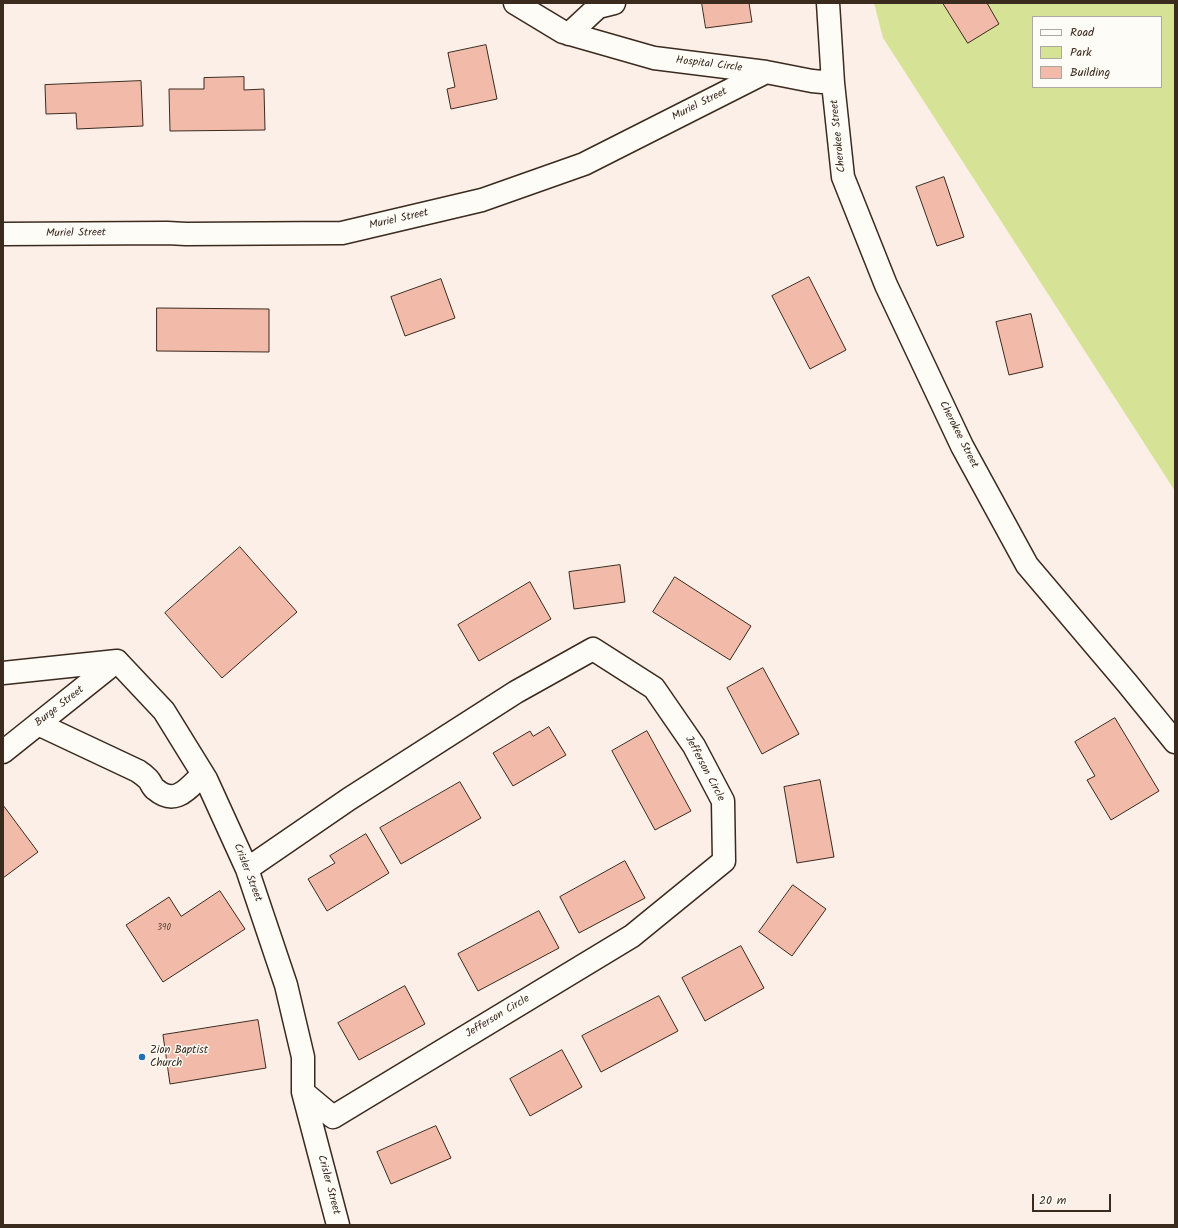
<!DOCTYPE html>
<style>
body{margin:0}
#map{position:relative;width:1178px;height:1228px;overflow:hidden;background:#fbefe7;font-family:Kalam,sans-serif}
canvas{display:block}
.frame{position:absolute;inset:0;border:4px solid #3b2a1e;pointer-events:none}
.legend{position:absolute;left:1032px;top:16px;width:130px;height:72px;box-sizing:border-box;background:#fdfcf7;border:1px solid #afa8a0;margin:0;padding:5px 7px;list-style:none;font-size:12px;color:#3b2a1e}
.legend li{display:flex;align-items:center;gap:8px;height:20px}
.legend b{width:20px;border:1px solid #afa8a0}
.scale{position:absolute;left:1032px;top:1194px;width:79px;height:18px;box-sizing:border-box;border:2px solid #3b2a1e;border-top:0;padding-left:5px;font-size:12px;line-height:14px;white-space:nowrap;color:#3b2a1e;-webkit-text-stroke:3px #fdfcf7;paint-order:stroke}
</style>
<div id="map">
<canvas width="1178" height="1228"></canvas>
<div class="frame"></div>
<ul class="legend">
<li><b style="height:5px;background:#fdfcf7"></b>Road</li>
<li><b style="height:11px;background:#d6e397"></b>Park</li>
<li><b style="height:11px;background:#f2baa9"></b>Building</li>
</ul>
<div class="scale">20 m</div>
</div>
<script>
const c = document.querySelector('canvas').getContext('2d');
c.lineJoin = 'round';
function fillPath(path, color) { c.fillStyle = color; c.fill(path, 'evenodd'); }
function strokePath(path, color, width, dash) { c.strokeStyle = color; c.lineWidth = width; c.lineCap = dash ? 'butt' : 'round'; c.setLineDash(dash || []); c.stroke(path); }
function write(font, color, halo, rows, align = 'center') {
  c.font = font + ' Kalam,sans-serif'; c.lineWidth = 3; c.setLineDash([]); c.textBaseline = 'middle'; c.strokeStyle = halo; c.fillStyle = color; for (const [text, x, y, turn = 0] of rows) {
    c.save(); c.translate(x, y); c.rotate((+turn || 0) * Math.PI / 180); c.textAlign = isNaN(turn) ? turn : align; if (halo) c.strokeText(text, 0, 0); c.fillText(text, 0, 0); c.restore();
  }
}
fillPath(new Path2D(`
 M874,3H1175V491L883,38ZM1033,17H1161V87H1033Z`), '#d6e397');
const building = new Path2D(`
 M702,3H749L752,22L706,28Z
 M943,3H987L999,24L968,43Z
 M486,45L497,99L451,109L447,89L455,87L448,53Z
 M244,77V90L264,89L265,130L170,131L169,89H204V78Z
 M141,81L143,126L77,129L76,113L46,114L45,85Z
 M944,177L964,237L937,246L916,187Z
 M809,277L846,350L810,369L772,296Z
 M441,279L455,318L405,336L391,297Z
 M157,308L269,309V352L157,351Z
 M1031,314L1043,367L1009,375L996,322Z
 M240,547L297,612L222,678L165,613Z
 M620,565L625,602L574,609L569,572Z
 M675,577L751,626L730,660L653,612Z
 M530,582L551,619L479,661L458,625Z
 M763,668L799,734L762,754L727,688Z
 M1115,718L1159,791L1111,820L1087,780L1095,776L1075,742Z
 M549,727L566,755L513,786L493,753L530,731L533,736Z
 M647,731L691,811L655,830L612,751Z
 M820,780L834,857L797,863L784,787Z
 M460,782L481,818L401,864L380,828Z
 M3,805L38,852L3,878Z
 M366,834L389,873L327,911L308,879L335,863L330,856Z
 M625,861L645,898L579,933L560,897Z
 M793,885L826,909L792,956L759,932Z
 M220,891L245,929L163,982L126,925L169,897L181,916Z
 M539,911L559,948L478,991L458,954Z
 M741,946L764,988L705,1021L682,978Z
 M405,986L425,1024L359,1060L338,1023Z
 M659,996L678,1031L601,1072L582,1036Z
 M258,1020L266,1068L170,1084L163,1035Z
 M562,1050L582,1087L530,1116L510,1079Z
 M436,1126L451,1158L391,1184L377,1152Z`);
fillPath(building, '#f2baa9');
strokePath(building, '#3b2a1e', 1);
const minor = new Path2D(`
 M515,3L563,32L654,58L766,72L812,81L833,83
 M828,3L833,83L843,177L886,285L962,446L1027,565L1127,683L1175,742
 M569,34L598,7L614,3
 M3,234L167,233L186,234L342,233L482,200L584,164L766,72
 M3,673L117,661L164,711L206,779L247,869L286,985L303,1057V1092L338,1225
 M38,724L138,771C141,773 145,776 148,779C151,782 152,787 155,789C176,807 188,788 203,774
 M3,752L117,661
 M247,869L349,799L516,692L593,649L654,688L694,746L723,801L724,861L632,936L333,1117L303,1092`);
strokePath(minor, '#3b2a1e', 25);
strokePath(minor, '#fdfcf7', 22);
for (const [x, y, r, color] of [
 [142,1057,4,"#1f6fb2"]
]) { const dot = new Path2D(); dot.arc(x, y, r, 0, 2 * Math.PI); c.fillStyle = color; c.fill(dot); strokePath(dot, '#fdfcf7', 1.5); }
write('9px', '#694e41', null, [
 ["390",164,928]
]);
write('11px', '#3b2a1e', '#fdfcf7', [
 ["Hospital Circle",709,65,7],
 ["Muriel Street",700,105,-27],
 ["Cherokee Street",839,136,-96],
 ["Muriel Street",399,220,-13],
 ["Muriel Street",76,234,-1],
 ["Cherokee Street",958,435,63],
 ["Burge Street",60,707,-38],
 ["Jefferson Circle",704,769,62],
 ["Crisler Street",247,873,69],
 ["Jefferson Circle",498,1017,-31],
 ["Crisler Street",328,1185,75]
]);
write('11px', '#3b2a1e', '#fdfcf7', [
 ["Zion Baptist",150,1051],
 ["Church",150,1064]
], 'left');
</script>
